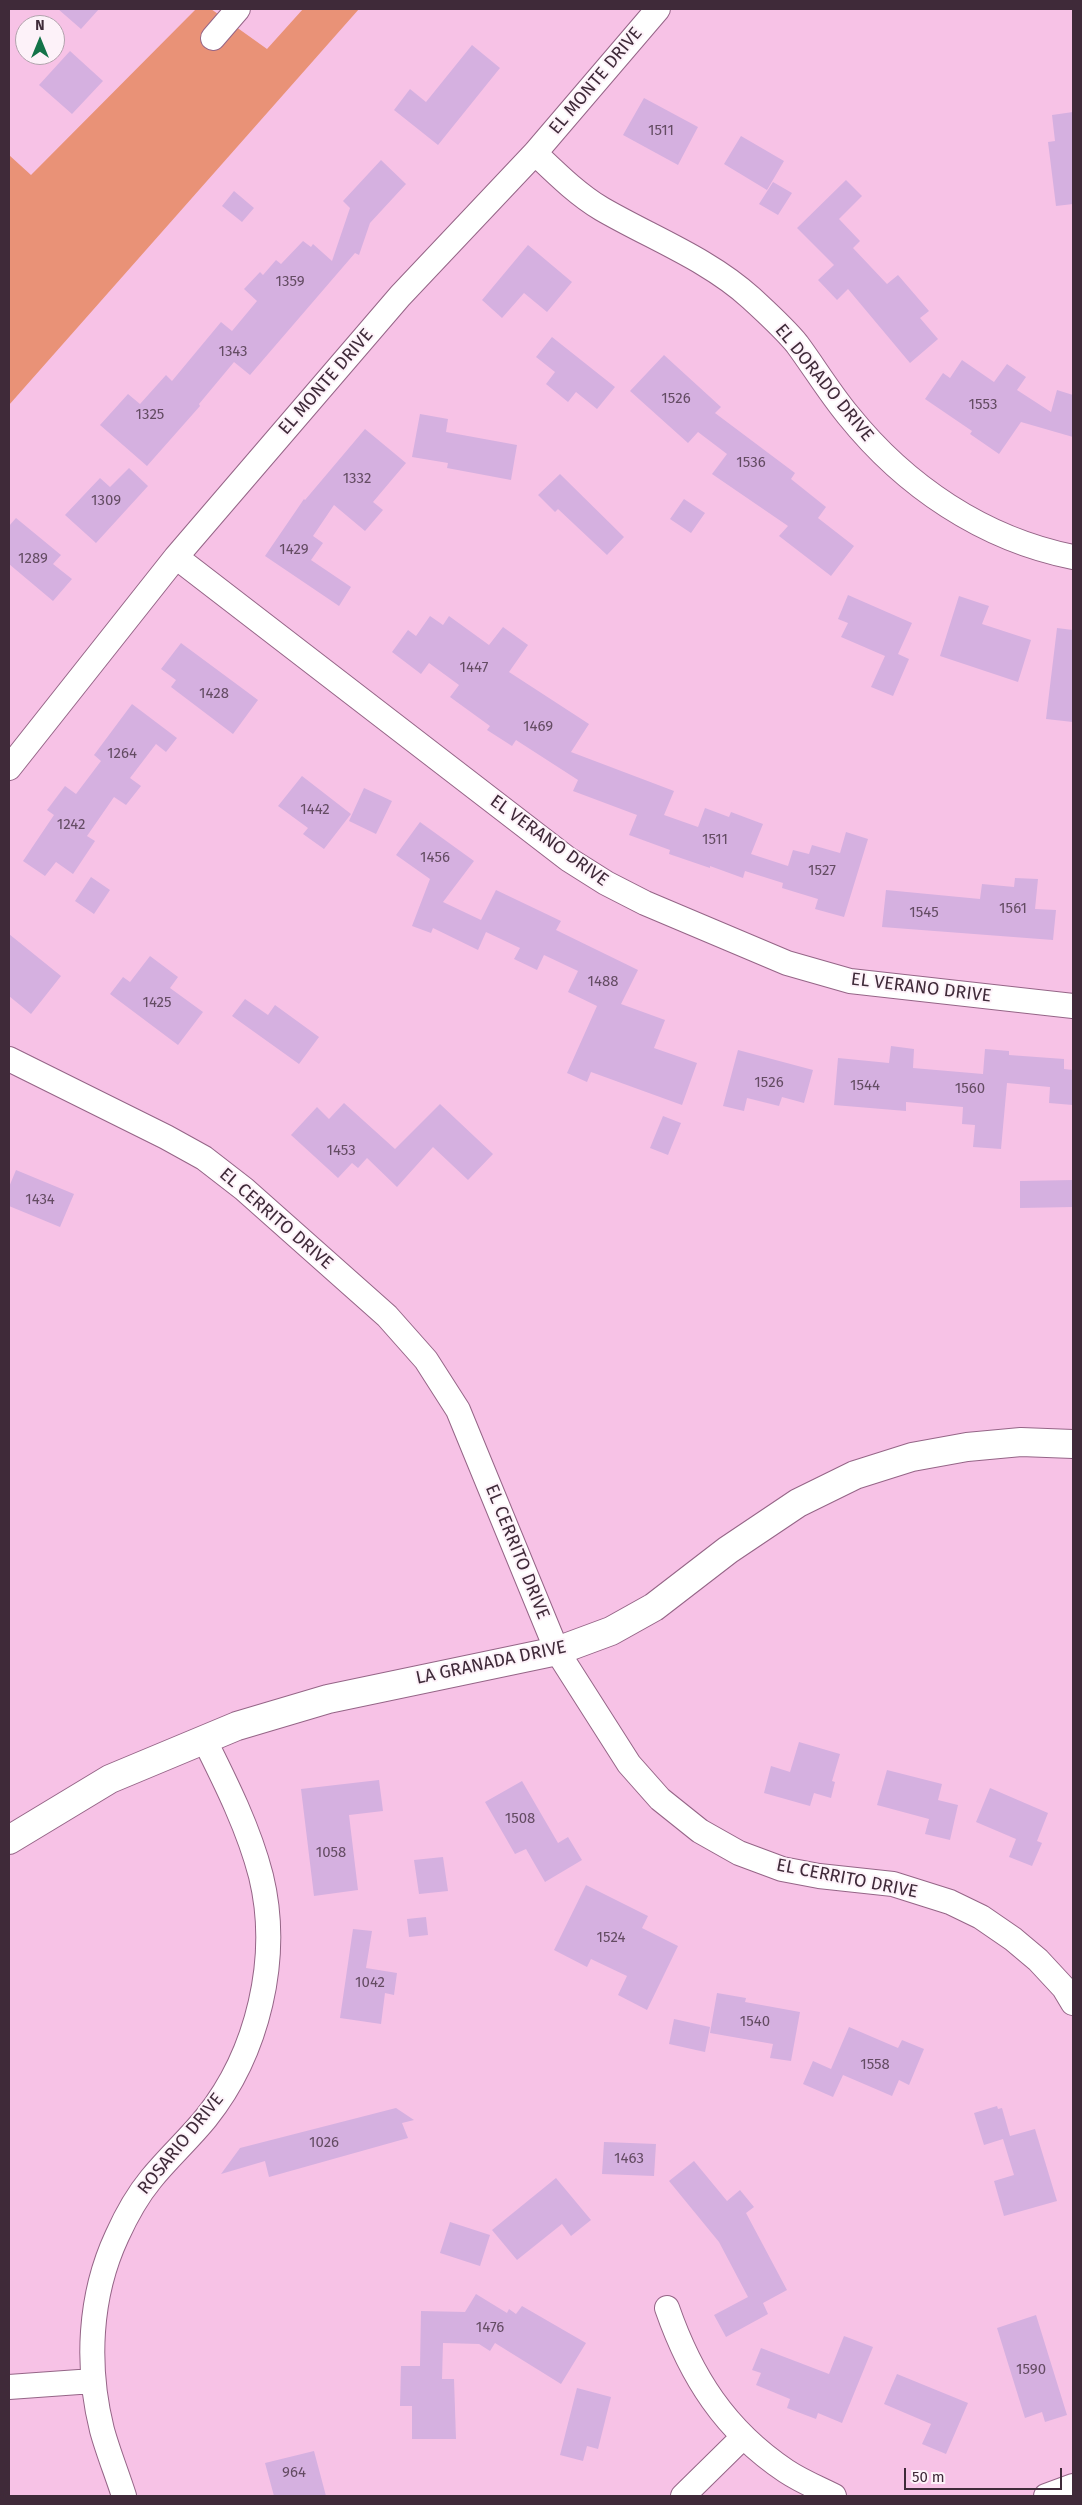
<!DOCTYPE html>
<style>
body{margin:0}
#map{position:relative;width:1082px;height:2505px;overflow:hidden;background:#f7c2e6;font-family:"Fira Sans",sans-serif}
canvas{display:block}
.frame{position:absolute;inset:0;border:10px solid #3f2a39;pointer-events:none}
.north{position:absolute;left:15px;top:15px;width:50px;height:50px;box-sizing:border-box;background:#fdf2f9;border:1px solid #b1a2ac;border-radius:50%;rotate:0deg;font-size:14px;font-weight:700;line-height:20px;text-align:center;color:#3f2a39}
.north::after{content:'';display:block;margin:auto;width:18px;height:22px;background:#147349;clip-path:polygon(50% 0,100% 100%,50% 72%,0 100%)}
.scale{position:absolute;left:904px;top:2468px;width:158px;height:22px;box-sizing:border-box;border:2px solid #3f2a39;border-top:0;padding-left:6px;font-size:15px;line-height:18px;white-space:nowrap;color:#3f2a39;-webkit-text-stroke:4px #fdf2f9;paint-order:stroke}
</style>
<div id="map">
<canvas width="1082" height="2505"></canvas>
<div class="frame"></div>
<div class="north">N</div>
<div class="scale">50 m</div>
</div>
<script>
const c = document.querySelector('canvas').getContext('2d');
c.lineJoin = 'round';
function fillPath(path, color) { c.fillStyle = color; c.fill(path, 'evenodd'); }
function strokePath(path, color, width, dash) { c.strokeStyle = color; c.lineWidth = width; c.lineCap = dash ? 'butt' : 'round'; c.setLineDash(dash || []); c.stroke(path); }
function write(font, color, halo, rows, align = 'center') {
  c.font = font + ' "Fira Sans",sans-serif'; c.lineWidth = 4; c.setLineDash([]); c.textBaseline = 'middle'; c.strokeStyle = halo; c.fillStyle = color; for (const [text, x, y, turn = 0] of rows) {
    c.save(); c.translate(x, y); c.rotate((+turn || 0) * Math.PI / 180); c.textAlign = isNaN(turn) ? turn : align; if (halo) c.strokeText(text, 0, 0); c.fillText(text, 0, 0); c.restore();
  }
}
fillPath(new Path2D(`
 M196,9H211L267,49L303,9H359L9,405V155L31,175Z`), '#e99277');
fillPath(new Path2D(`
 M58,9H99L81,29Z
 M472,45L500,68L438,145L394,110L410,89L426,102Z
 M70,51L103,81L72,114L39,85Z
 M644,98L698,127L678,165L623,135Z
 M1073,112V204L1056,206L1048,142L1055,141L1052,115Z
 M741,136L784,161L767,190L724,164Z
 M381,160L406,184L370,223L359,255L355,253L250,375L234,362L199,404L200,406L147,466L100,425L128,394L140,404L166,375L172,381L221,322L232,331L257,301L244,289L260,272L263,275L276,260L281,264L303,241L311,247L313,244L332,261L350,208L343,201Z
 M846,180L862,196L839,219L860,241L853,248L887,284L898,275L929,311L920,318L938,339L910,363L848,289L837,300L818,280L834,265L797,228Z
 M773,182L792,193L778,215L759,204Z
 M234,191L254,208L242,222L222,206Z
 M528,245L572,282L547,312L524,293L502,318L482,300Z
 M552,337L615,387L597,409L576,392L568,402L546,384L555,372L536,357Z
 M664,355L721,407L715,413L795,473L791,479L826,507L818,518L854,546L831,576L779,536L788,526L712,474L727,454L698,432L688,443L630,391Z
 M962,360L994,382L1007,364L1026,377L1017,390L1051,412L1057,390L1073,395V437L1021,422L999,454L970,434L972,431L925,399L943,373L950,378Z
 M420,414L448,419L446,432L517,445L511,480L447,468L448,463L412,457Z
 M365,429L406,463L373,502L383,510L365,531L334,505L313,536L323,543L311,560L351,587L339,606L265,556L304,499L305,500Z
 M129,468L148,486L96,543L65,515L100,478L110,487Z
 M560,474L624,537L607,555L558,509L555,512L538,495Z
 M684,499L705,513L691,533L670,519Z
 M16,518L61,555L53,564L72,579L53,601L9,564V526Z
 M848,595L912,623L898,654L909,659L893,696L871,687L885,656L841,637L848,623L838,619Z
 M959,596L989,606L982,624L1031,640L1018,682L940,656Z
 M430,616L443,625L449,616L489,645L503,627L528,645L509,672L589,724L571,752L674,791L664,815L698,827L705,808L729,817L731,812L763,824L751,854L788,866L793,850L809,854L812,845L840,853L846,832L868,839L844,917L815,909L818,899L782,888L783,883L745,871L743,878L710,866V868L669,854L670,850L629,835L637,815L573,791L578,780L516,740L512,746L487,730L490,726L450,697L459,685L429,663L421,674L392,652L408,630L416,636Z
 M1057,628L1073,630V722L1046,719Z
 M181,643L258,700L233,734L171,687L176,680L161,669Z
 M132,704L177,738L166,752L156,744L130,778L141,786L126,805L114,797L87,836L95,841L73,874L56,862L45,876L23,861L54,815L47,810L65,786L76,794L101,761L94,755Z
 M302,776L351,814L324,849L303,834L308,828L278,806Z
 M364,788L392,801L376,834L349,821Z
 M420,822L474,861L443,902L481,920L496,890L561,921L556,930L638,970L621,1004L665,1020L654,1048L697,1063L682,1105L591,1072L587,1082L567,1073L597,1006L568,992L578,971L544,955L537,970L514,959L520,948L486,932L478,950L433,928L431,933L412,926L430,879L396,855Z
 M91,877L110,890L94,914L75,901Z
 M1015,878L1038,879L1035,909L1056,910L1053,940L882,927L886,890L980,899L982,884L1014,887Z
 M9,934L61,976L31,1014L9,996Z
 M150,956L178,977L170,988L203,1012L178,1045L110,994L123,977L130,982Z
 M245,999L268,1015L275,1005L319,1037L299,1064L232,1016Z
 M891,1046L914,1049L913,1068L983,1074L985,1049L1009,1051V1055L1064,1059V1069L1073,1070V1105L1049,1103L1050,1087L1007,1083L1001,1149L973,1147L975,1125L962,1124L963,1107L906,1102V1111L834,1105L838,1058L889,1063Z
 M738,1050L813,1070L804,1103L782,1097L779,1106L747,1098L744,1111L723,1106Z
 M344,1103L395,1149L440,1104L493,1154L468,1180L433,1147L397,1187L367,1158L358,1168L352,1163L338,1178L291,1135L317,1107L329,1119Z
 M663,1116L681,1123L668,1155L650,1148Z
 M16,1170L74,1194L60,1227L9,1206V1187Z
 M1073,1180V1207L1020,1208V1181Z
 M799,1742L840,1754L832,1781L835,1782L831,1798L814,1793L810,1806L764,1793L771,1766L790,1772Z
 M887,1770L942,1784L938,1800L958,1805L950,1840L925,1834L929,1819L877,1805Z
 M379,1780L383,1811L349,1815L358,1890L314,1896L301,1789Z
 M522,1781L558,1843L568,1837L582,1860L545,1882L526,1849L515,1854L485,1802Z
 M990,1788L1048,1813L1037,1841L1042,1843L1032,1866L1009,1857L1016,1839L976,1822Z
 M443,1857L448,1891L419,1894L414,1860Z
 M586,1885L648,1916L642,1928L678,1946L647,2010L618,1995L627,1976L591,1959L587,1967L554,1950Z
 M426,1917L428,1935L409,1937L407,1919Z
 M353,1929L372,1931L366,1968L397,1973L394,1995L385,1993L381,2024L340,2018Z
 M717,1993L746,1998L745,2002L800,2012L791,2061L770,2058L773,2044L710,2033Z
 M674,2019L710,2027L705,2052L669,2044Z
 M849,2027L898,2048L902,2040L924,2049L909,2085L899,2080L892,2096L843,2075L833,2097L803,2084L813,2061L831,2069Z
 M997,2106L998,2109L1002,2108L1010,2136L1035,2129L1057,2201L1004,2216L994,2181L1014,2175L1003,2139L984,2145L974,2113Z
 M396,2108L414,2120L402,2123L408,2138L269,2177L265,2161L221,2174L240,2148Z
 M604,2142L656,2144L654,2176L602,2174Z
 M694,2161L727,2201L740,2190L754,2207L746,2213L787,2290L763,2303L768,2314L726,2337L714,2315L748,2297L719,2242L669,2181Z
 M556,2178L591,2220L571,2236L562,2224L517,2260L492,2230Z
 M450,2222L490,2235L480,2266L440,2253Z
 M476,2294L507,2313L509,2309L516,2314L522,2306L586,2343L561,2384L495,2343L490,2351L479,2344L443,2343L442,2379H454L456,2439H412V2406H400L401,2366H420L421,2311L465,2312Z
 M1036,2315L1067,2415L1045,2422L1042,2412L1025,2418L997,2328Z
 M844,2336L873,2347L842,2423L818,2413L816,2419L787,2408L790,2399L756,2385L761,2373L752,2370L761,2348L829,2374Z
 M897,2374L968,2403L946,2454L922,2444L931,2424L884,2404Z
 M577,2388L611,2397L598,2449L587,2446L583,2461L560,2455Z
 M314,2451L326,2496H274L265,2463Z`), '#d5b0e0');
const minor = new Path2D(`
 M213,38L238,9
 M535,153C556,173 577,194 602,209C652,238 708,259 751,298C766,312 784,328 797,344C814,367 829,392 848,415C905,486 983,539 1073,557
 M176,557L568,859L606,883L645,903L787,963L850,981L1073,1006
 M9,768L176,557L400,296L535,153L658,9
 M9,1059L166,1137L204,1158L244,1189L387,1316L426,1360L458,1410L557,1651L629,1764L660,1799L700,1831L739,1853L782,1869L819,1876L893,1884L950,1902L981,1917L1013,1939L1038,1960L1064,1988L1073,2003
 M667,2308C691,2377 725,2430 786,2471C801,2481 818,2488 834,2496
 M9,2387L93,2381
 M124,2496C117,2474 108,2452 102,2430C86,2366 89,2296 117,2236C126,2216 137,2196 151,2179C168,2158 189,2139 206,2118C258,2053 281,1958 261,1876C249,1829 226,1783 204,1739
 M683,2496L743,2437
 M1046,2496L1073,2486`);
const tertiary = new Path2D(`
 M9,1840L110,1779L237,1726L328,1699L557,1651L611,1631L654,1607L728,1550L798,1503L855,1475L912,1457L967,1447L1021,1442L1073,1444`);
strokePath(minor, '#956587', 26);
strokePath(tertiary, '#956587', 30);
strokePath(minor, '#fff', 24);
strokePath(tertiary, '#fff', 28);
write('15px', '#644c63', null, [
 ["1511",661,131],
 ["1359",290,282],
 ["1343",233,352],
 ["1526",676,399],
 ["1553",983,405],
 ["1325",150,415],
 ["1536",751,463],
 ["1332",357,479],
 ["1309",106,501],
 ["1429",294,550],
 ["1289",33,559],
 ["1447",474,668],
 ["1428",214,694],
 ["1469",538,727],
 ["1264",122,754],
 ["1442",315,810],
 ["1242",71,825],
 ["1511",715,840],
 ["1456",435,858],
 ["1527",822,871],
 ["1561",1013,909],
 ["1545",924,913],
 ["1488",603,982],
 ["1425",157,1003],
 ["1526",769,1083],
 ["1544",865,1086],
 ["1560",970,1089],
 ["1453",341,1151],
 ["1434",40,1200],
 ["1508",520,1819],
 ["1058",331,1853],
 ["1524",611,1938],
 ["1042",370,1983],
 ["1540",755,2022],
 ["1558",875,2065],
 ["1026",324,2143],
 ["1463",629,2159],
 ["1476",490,2328],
 ["1590",1031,2370],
 ["964",294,2473]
]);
write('18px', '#3f2a39', '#fdf2f9', [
 ["EL MONTE DRIVE",596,81,-50],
 ["EL MONTE DRIVE",326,382,-49],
 ["EL DORADO DRIVE",824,383,51],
 ["EL VERANO DRIVE",549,841,36],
 ["EL VERANO DRIVE",921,988,7],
 ["EL CERRITO DRIVE",276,1219,41],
 ["EL CERRITO DRIVE",517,1552,68],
 ["LA GRANADA DRIVE",491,1663,-12],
 ["EL CERRITO DRIVE",847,1879,11],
 ["ROSARIO DRIVE",181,2144,-51]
]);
</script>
